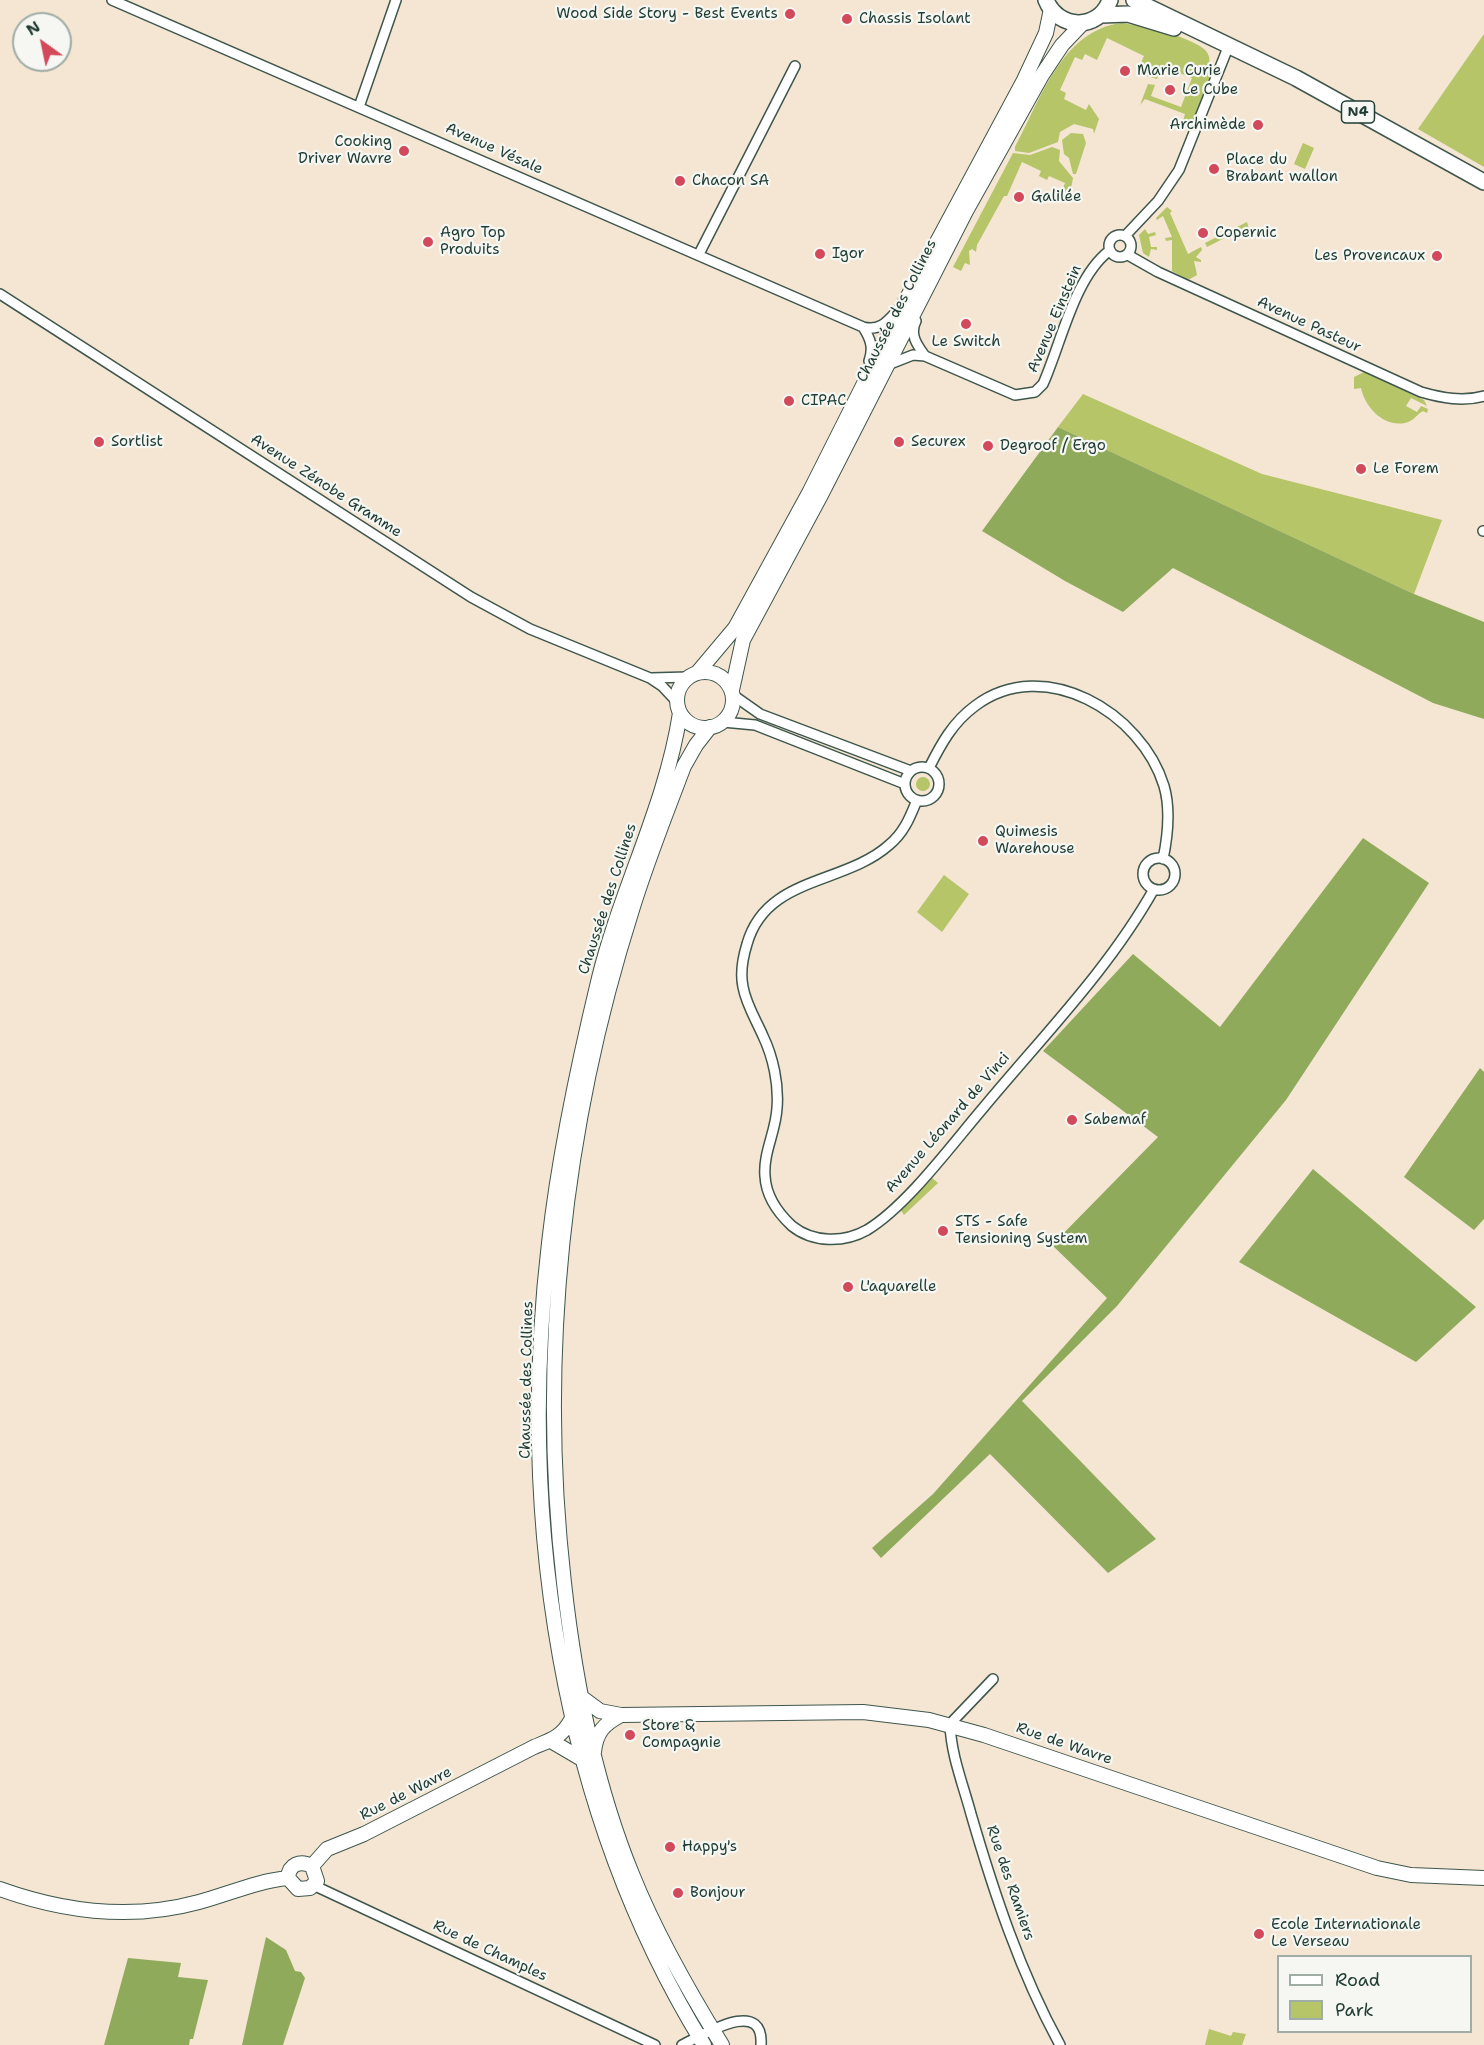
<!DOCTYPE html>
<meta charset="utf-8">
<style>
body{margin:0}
#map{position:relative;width:1484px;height:2045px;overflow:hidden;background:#f4e6d2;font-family:"Shantell Sans",sans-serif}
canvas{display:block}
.legend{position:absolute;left:1277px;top:1955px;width:195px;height:78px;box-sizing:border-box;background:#f6f6f2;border:2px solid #a0aca6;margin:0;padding:8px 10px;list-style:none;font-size:18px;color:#1f3d34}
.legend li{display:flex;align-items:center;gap:12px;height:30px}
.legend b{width:30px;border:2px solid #a0aca6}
.north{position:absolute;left:12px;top:12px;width:60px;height:60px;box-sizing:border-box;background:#f6f6f2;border:2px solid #a0aca6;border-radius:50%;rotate:327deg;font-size:16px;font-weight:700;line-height:24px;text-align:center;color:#1f3d34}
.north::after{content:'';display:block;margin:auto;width:21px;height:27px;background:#d1495b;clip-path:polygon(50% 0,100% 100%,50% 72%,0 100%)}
</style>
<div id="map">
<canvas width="1484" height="2045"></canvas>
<ul class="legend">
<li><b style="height:8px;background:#fff"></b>Road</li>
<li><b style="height:16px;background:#b5c568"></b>Park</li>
</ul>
<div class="north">N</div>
</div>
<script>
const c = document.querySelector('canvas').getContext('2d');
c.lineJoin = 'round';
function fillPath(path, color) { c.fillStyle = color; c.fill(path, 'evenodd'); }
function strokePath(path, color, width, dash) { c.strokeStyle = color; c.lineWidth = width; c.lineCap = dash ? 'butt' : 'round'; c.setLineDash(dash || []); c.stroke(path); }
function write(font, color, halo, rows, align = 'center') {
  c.font = font + ' "Shantell Sans",sans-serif'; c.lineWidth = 4.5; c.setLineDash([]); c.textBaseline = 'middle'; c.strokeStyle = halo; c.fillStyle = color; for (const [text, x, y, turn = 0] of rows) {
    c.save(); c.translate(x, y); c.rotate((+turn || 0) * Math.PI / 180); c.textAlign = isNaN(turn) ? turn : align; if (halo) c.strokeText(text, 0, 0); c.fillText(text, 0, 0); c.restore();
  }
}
fillPath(new Path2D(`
 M1121,23C1141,25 1188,36 1204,49C1211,55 1210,62 1208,71L1212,72L1193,120L1183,121L1185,114L1145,99L1140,105L1148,84L1155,85L1151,96L1181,107L1192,78L1162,66L1157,79L1136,73L1144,56L1107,38L1097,60L1085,54L1082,60L1075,57L1060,90L1066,93L1064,99L1086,110L1089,104L1099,119L1094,134L1093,129L1074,124L1060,132L1058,142L1029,153L1015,151V147C1040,101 1061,31 1121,23Z
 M1484,34V167L1418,129Z
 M1071,133L1083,134L1086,143L1076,174H1073L1069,158L1064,154L1062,140Z
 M1303,143L1314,148L1305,169L1294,164Z
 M1052,147L1060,150L1059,161L1073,178L1071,189L1065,192L1062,191L1065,183L1049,176L1047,180L1039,176L1041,171L1022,162L1007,196H1004L977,245L976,252L972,249L969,251L970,265L965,263L961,271L953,267L1013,153L1030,155Z
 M1167,207L1172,211L1170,213L1188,254L1201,247L1202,250L1196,257L1201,260V262L1194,261L1197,275L1188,280L1172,271V240L1166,241L1165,238L1172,237L1163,216L1157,220L1156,218Z
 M1247,222L1249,229L1245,235L1242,229L1207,247L1205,243Z
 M1145,229L1148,234L1155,232L1156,235L1149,237L1151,247H1157V250L1151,249L1149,257L1143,253L1139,235Z
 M1364,372L1424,400L1427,406L1411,398L1406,406L1417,412L1421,406L1428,409L1427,413L1423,411C1416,415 1414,421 1405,423C1383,427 1365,407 1361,388L1354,389V377Z
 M1083,394L1262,474L1442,520L1414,594L1058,427Z
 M916 784a7 7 0 1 1 14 0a7 7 0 1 1-14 0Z
 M944,875L969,894L942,932L917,912Z
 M931,1177L938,1183L904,1215L900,1209Z
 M1209,2029L1231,2036L1233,2032L1246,2034L1242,2045H1205Z`), '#b5c568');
fillPath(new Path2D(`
 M1058,427L1414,594L1484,622V719L1433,703L1173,568L1123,612L1065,581L982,531Z
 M1363,838L1429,883L1286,1100L1117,1306L1022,1401L1156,1539L1108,1573L990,1454L881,1558L872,1548L933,1494L1107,1298L1052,1245L1158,1137L1043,1051L1133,954L1220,1027Z
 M1480,1068L1484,1072V1219L1474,1230L1404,1177Z
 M1313,1169L1476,1307L1416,1362L1239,1262Z
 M266,1937L286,1950L295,1971L301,1972L305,1978L283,2045H242Z
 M128,1958L181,1963L178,1977L208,1980L193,2039H190L189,2045H104Z`), '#90aa5c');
const street = new Path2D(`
 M112,0L863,327C879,331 886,323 896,312
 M359,107L396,0
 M1109 246a11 11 0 1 1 22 0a11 11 0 1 1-22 0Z
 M1125,236L1158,201L1179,170L1229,45
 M699,254L795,66
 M1128,255L1158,272L1421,392C1442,398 1463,402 1484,396
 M0,294L471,597L530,629L650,678L662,686L677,702
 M916,321C909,334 917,345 925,356
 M863,327C870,338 874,347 869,361
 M890,364L913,355L925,356L1015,395L1035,392L1043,384C1061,344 1074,278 1109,251
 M1483,531H1484
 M652,678L688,677
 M733,695L760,714L911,771
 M723,722L755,725L905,784
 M905 784a17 17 0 1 1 34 0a17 17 0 1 1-34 0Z
 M929,768C941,744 953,722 975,706C1044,654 1142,713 1164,786C1171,810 1168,835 1163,859
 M917,800C910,817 904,833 889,845C844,885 766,876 747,944C743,957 740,973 743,987C746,1004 756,1020 763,1036C773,1057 779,1084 777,1108C776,1131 763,1153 765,1176C766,1196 778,1213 792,1226C813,1243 844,1243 867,1230C907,1206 953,1143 984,1107C1043,1036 1109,969 1154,889
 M1143 874a16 16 0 1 1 32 0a16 16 0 1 1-32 0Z
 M993,1679L950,1724C951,1755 963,1784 971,1814C994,1893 1020,1972 1060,2045
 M313,1885L655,2045
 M682,2045C700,2037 764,1995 761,2045`);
const secondary = new Path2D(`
 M677 700a28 28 0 1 1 56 0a28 28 0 1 1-56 0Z
 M698,672L735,628L810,491L908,296L1024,80L1046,33L1051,9
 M732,690L743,640L821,495L966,211L1042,75L1062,45L1083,23
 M680,713C666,805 621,888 599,978C578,1065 559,1154 549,1243C517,1515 559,1810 704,2045
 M710,727L696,745L684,766C666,814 647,861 632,910C563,1127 538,1357 564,1583C575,1682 594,1781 632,1874C656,1934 688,1990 722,2045
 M581,1697L600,1711L621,1715L863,1712L929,1720L984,1735L1377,1868L1411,1875L1484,1878
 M551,1741L580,1758
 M594,1752C596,1732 604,1724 621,1715
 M312,1866L327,1849L364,1834L534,1747C551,1740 562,1737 571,1720
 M288,1878L298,1889L310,1888L317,1881L312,1866
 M288,1878C289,1864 300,1860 312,1866
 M0,1889C64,1912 133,1920 199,1902C229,1894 257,1881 288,1878`);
const primary = new Path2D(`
 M1046,0C1058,30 1099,31 1110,0
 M1134,0L1296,78L1484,182
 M1101,15L1128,14L1174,28`);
strokePath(street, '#3f564c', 12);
strokePath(secondary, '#3f564c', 16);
strokePath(primary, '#3f564c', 18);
strokePath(street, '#fff', 9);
strokePath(secondary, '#fff', 14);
strokePath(primary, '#fff', 15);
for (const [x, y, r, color] of [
 [790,14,6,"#d1495b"],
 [847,19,6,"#d1495b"],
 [1125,71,6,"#d1495b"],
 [1170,90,6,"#d1495b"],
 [1258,125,6,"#d1495b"],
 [404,151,6,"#d1495b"],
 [1214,169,6,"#d1495b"],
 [680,181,6,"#d1495b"],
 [1019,197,6,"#d1495b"],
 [1203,233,6,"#d1495b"],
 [428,242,6,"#d1495b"],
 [820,254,6,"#d1495b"],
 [1437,256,6,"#d1495b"],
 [966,324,6,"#d1495b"],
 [789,401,6,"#d1495b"],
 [99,442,6,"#d1495b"],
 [899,442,6,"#d1495b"],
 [988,446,6,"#d1495b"],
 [1361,469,6,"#d1495b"],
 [983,841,6,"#d1495b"],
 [1072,1120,6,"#d1495b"],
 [943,1231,6,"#d1495b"],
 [848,1287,6,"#d1495b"],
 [630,1735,6,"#d1495b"],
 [670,1847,6,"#d1495b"],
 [678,1893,6,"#d1495b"],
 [1259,1934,6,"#d1495b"]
]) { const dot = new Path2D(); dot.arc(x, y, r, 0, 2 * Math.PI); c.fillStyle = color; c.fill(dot); strokePath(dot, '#f6f6f2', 2); }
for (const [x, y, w] of [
 [1358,112,33]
]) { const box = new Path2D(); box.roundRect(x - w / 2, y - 11, w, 22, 4.5); c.fillStyle = '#f6f6f2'; c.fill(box); strokePath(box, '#1f3d34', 1.5); }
write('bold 14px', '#1f3d34', null, [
 ["N4",1358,112]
]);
write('15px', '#1f3d34', '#f6f6f2', [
 ["Wood Side Story - Best Events",778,14,"right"],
 ["Chassis Isolant",859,19],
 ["Marie Curie",1137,71],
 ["Le Cube",1182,90],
 ["Archimède",1246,125,"right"],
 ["Cooking",392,142,"right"],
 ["Driver Wavre",392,159,"right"],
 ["Place du",1226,160],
 ["Brabant wallon",1226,177],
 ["Chacon SA",692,181],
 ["Galilée",1031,197],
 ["Agro Top",440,233],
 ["Produits",440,250],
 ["Copernic",1215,233],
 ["Igor",832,254],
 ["Les Provencaux",1425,256,"right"],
 ["Le Switch",966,342,"center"],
 ["CIPAC",801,401],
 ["Sortlist",111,442],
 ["Securex",911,442],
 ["Degroof / Ergo",1000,446],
 ["Le Forem",1373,469],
 ["Quimesis",995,832],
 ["Warehouse",995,849],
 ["Sabemaf",1084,1120],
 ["STS - Safe",955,1222],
 ["Tensioning System",955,1239],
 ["L'aquarelle",860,1287],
 ["Store &",642,1726],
 ["Compagnie",642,1743],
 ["Happy's",682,1847],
 ["Bonjour",690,1893],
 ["Ecole Internationale",1271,1925],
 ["Le Verseau",1271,1942]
], 'left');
write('15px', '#1f3d34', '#f6f6f2', [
 ["Avenue Vésale",494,149,24],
 ["Chaussée des Collines",897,311,-63],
 ["Avenue Einstein",1055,319,-67],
 ["Avenue Pasteur",1309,325,25],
 ["Avenue Zénobe Gramme",326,486,33],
 ["Chaussée des Collines",608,899,-72],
 ["Avenue Léonard de Vinci",948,1123,-49],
 ["Chaussée des Collines",527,1380,-89],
 ["Rue de Wavre",1064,1744,19],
 ["Rue de Wavre",406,1794,-27],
 ["Rue des Ramiers",1010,1883,71],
 ["Rue de Champles",490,1951,25]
]);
</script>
